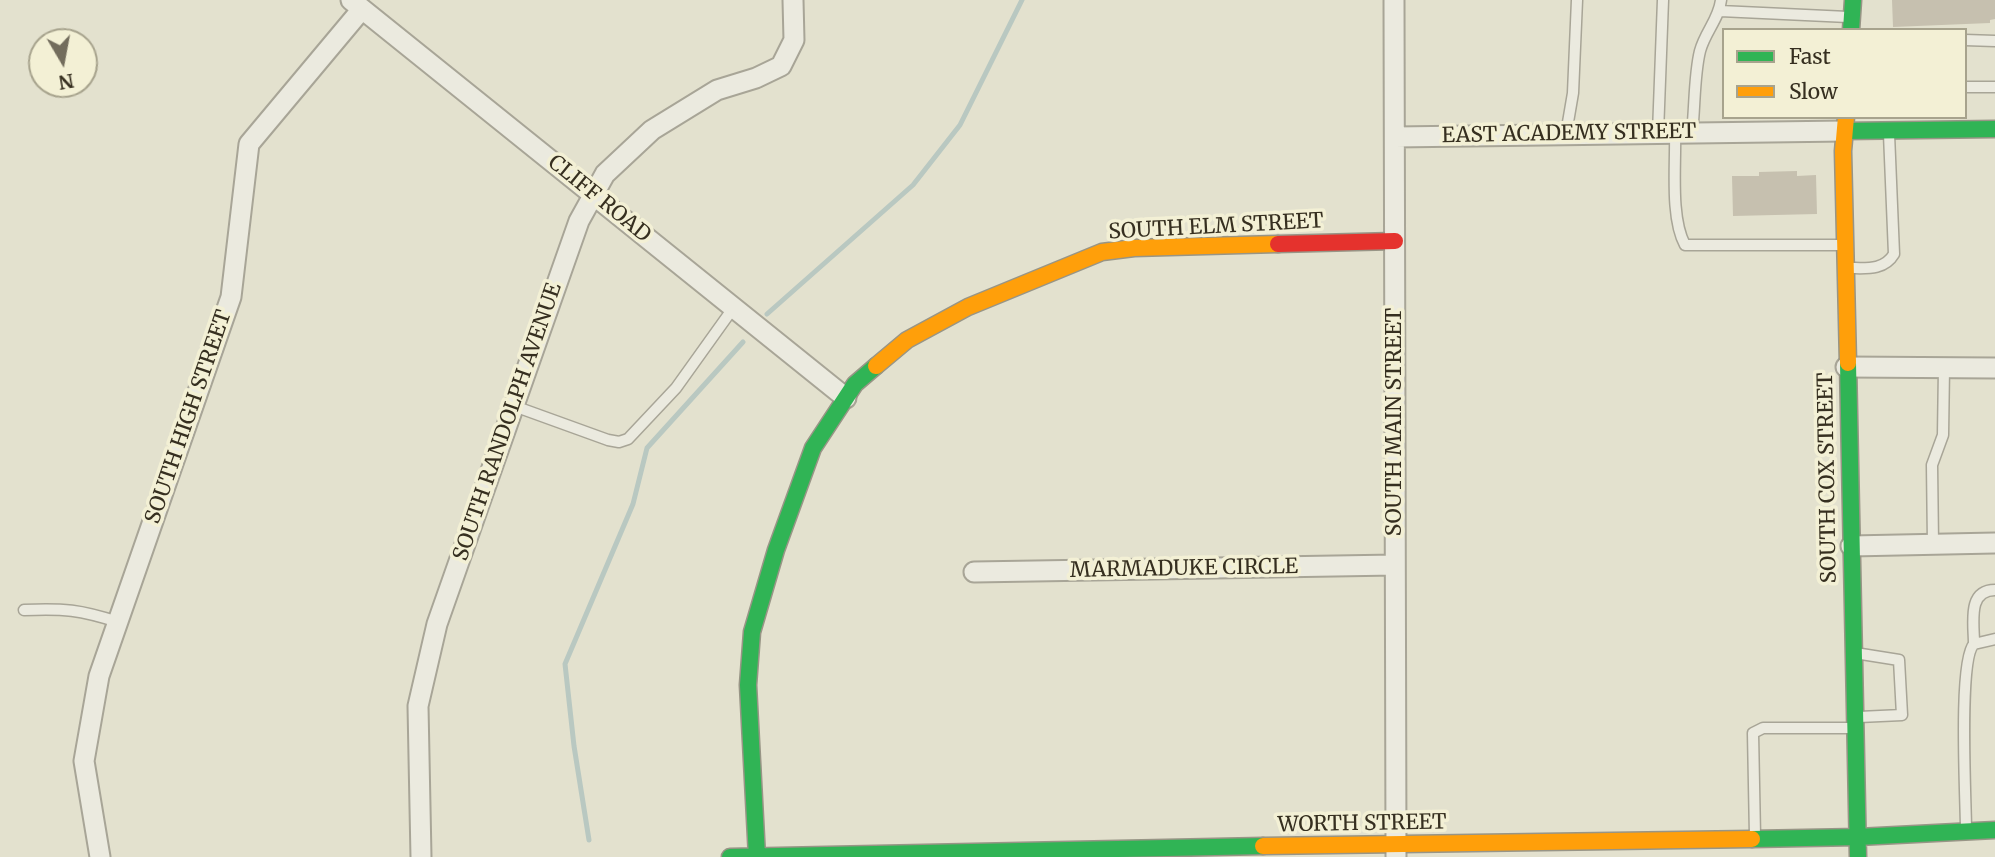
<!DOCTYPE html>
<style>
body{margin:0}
#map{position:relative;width:1995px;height:857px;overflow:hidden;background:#e3e1ce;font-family:Merriweather,serif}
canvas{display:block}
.legend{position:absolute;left:1722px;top:28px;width:245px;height:91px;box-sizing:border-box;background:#f3f0d5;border:2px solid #a7a38d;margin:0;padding:9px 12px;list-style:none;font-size:21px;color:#362f20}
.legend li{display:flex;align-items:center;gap:14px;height:35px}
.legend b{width:35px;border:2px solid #a7a38d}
.north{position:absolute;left:28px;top:28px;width:70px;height:70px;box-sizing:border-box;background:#f3f0d5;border:2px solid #a7a38d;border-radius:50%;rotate:170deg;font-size:19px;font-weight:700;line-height:28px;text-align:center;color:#362f20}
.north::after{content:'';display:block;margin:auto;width:24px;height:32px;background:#736d5d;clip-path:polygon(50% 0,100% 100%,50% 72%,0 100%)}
</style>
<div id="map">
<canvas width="1995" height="857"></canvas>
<ul class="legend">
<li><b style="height:9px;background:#30b455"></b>Fast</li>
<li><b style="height:9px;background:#ff9f0a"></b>Slow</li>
</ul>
<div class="north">N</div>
</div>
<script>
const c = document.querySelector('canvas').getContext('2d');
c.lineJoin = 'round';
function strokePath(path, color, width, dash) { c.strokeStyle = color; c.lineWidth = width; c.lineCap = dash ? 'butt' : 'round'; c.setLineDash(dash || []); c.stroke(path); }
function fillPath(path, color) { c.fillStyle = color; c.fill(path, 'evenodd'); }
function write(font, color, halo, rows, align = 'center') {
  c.font = font + ' Merriweather,serif'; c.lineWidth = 7; c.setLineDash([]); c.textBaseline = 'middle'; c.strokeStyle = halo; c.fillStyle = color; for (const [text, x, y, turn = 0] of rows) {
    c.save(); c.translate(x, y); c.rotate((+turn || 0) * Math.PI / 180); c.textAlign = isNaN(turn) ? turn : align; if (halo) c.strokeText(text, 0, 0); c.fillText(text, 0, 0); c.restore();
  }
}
strokePath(new Path2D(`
 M767,314L913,185L960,125L1022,0
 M589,840L574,746L565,664L633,504L647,448L743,342`), '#b9c8c1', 5);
fillPath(new Path2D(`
 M1892,0H1995V19L1990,20V23L1893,27Z
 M1797,171V176L1816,175L1817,214L1733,216L1732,176H1759V172Z`), '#c6c0af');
const lane = new Path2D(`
 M1720,11L1848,17
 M1965,40L1995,41
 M1965,87H1995
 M1658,133L1663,0
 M1675,133C1676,165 1670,217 1685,245H1844
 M1692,133C1695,107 1694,75 1700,51C1705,32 1719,19 1721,0
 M1566,134L1573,93L1577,0
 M1849,268C1865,268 1884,271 1894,254L1889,134
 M514,406L608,440L619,442L628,439L676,388L734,307
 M1933,544L1932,465L1943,435L1944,368
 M24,610C63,608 81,610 118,622
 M1974,644L1995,639
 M1855,653L1899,660L1902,715L1859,717
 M1966,830C1966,800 1958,660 1974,644C1974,623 1967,590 1995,590
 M1755,836L1753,733L1763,728H1854`);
const street = new Path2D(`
 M351,0L846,398
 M1394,0L1396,856
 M1395,137L1845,131
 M1846,367L1995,368
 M1851,546L1995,543
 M974,572L1395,565
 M100,857L84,761L99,676L231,297L249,144L362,9
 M421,857L418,706L437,624L579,221L605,174L652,130L717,90L756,78L781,66L794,40L793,0`);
const fast = new Path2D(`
 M1851,30L1853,0
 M1845,131L1995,129
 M1848,363L1858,857
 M1752,839L1858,837L1995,830
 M730,857L1263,846
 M757,857L748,685L752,632L776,550L813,448L855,384L876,366`);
const slow = new Path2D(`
 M1846,117L1843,151L1848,363
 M876,366L907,340L968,307L1102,252L1134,248L1278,244
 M1263,846L1752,839`);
const jam = new Path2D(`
 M1278,244L1395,241`);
strokePath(lane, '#a8a597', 13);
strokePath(street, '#a8a597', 23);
strokePath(fast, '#989586', 19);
strokePath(slow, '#989586', 19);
strokePath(jam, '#989586', 19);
strokePath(lane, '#ebeadf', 10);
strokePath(street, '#ebeadf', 19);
strokePath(fast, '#30b455', 16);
strokePath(slow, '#ff9f0a', 16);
strokePath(jam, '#e5322d', 16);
write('21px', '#362f20', '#f3f0d5', [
 ["EAST ACADEMY STREET",1569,134,-1],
 ["CLIFF ROAD",599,199,39],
 ["SOUTH ELM STREET",1216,227,-3],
 ["SOUTH HIGH STREET",189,417,-71],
 ["SOUTH RANDOLPH AVENUE",508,422,-71],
 ["SOUTH MAIN STREET",1395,422,-90],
 ["SOUTH COX STREET",1828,478,-91],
 ["MARMADUKE CIRCLE",1184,569,-1],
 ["WORTH STREET",1362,824,-1]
]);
</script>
